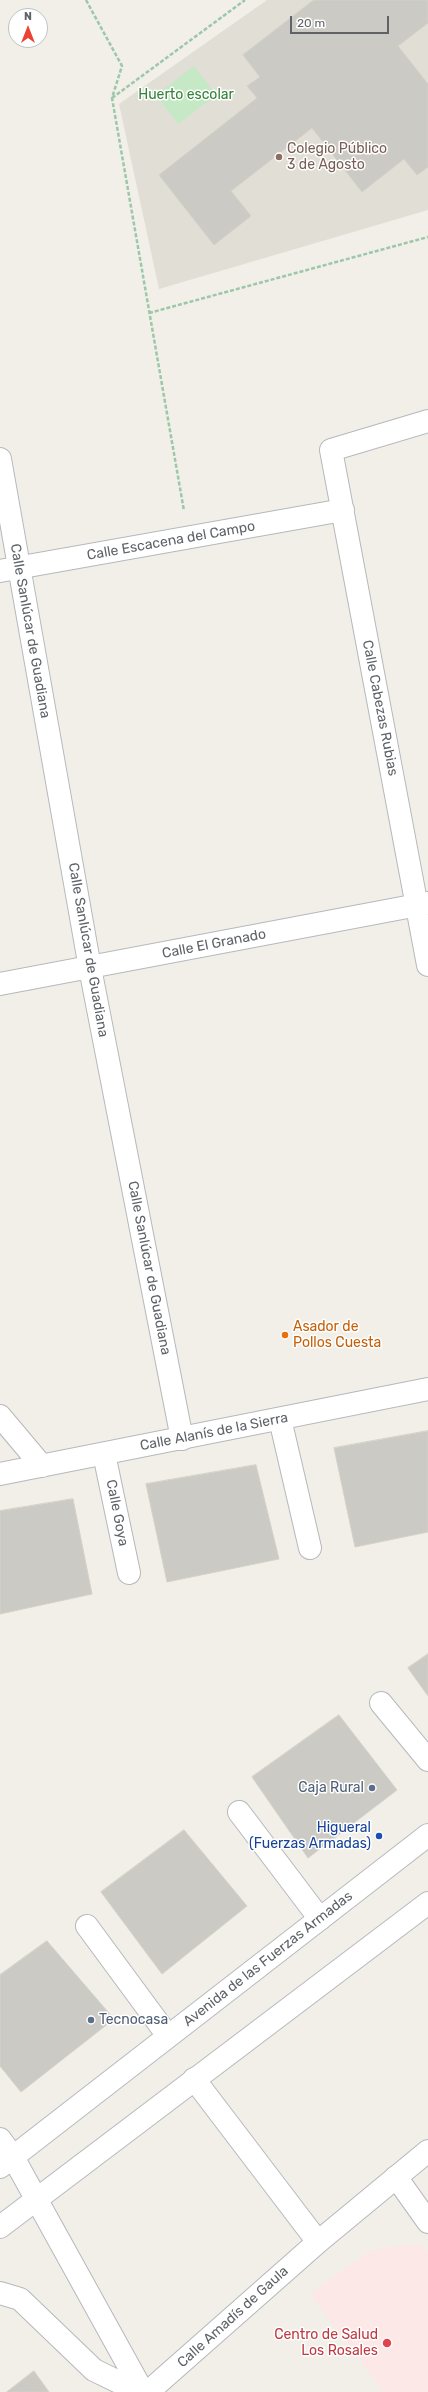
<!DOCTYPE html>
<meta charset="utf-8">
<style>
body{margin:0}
#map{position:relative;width:428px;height:2392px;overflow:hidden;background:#f1efe8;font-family:Rubik,sans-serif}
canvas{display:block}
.north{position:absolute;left:8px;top:8px;width:40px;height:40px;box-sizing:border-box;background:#fff;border:1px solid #bfc1c3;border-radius:50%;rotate:0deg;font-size:11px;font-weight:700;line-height:16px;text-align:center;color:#5f6368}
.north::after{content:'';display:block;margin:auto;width:14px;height:18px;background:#ea4335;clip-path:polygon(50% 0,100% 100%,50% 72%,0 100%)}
.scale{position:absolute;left:290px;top:16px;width:99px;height:18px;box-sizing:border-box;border:2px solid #5f6368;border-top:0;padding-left:5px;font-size:12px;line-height:14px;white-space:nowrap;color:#5f6368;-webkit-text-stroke:3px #fff;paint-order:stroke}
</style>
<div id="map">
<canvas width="428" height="2392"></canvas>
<div class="north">N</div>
<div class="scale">20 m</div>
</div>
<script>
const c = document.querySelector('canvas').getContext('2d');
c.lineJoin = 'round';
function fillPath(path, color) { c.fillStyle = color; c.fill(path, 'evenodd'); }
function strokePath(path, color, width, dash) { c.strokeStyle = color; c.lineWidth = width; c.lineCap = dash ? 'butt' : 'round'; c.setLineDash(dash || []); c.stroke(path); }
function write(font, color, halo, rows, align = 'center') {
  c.font = font + ' Rubik,sans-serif'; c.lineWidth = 3; c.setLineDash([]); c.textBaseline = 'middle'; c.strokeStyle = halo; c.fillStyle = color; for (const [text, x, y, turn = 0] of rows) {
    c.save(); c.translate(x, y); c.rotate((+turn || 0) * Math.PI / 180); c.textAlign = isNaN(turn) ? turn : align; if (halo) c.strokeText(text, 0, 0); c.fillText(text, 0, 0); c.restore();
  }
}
fillPath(new Path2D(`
 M267,0H428V210L159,289L119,104Z`), '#e1ded6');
fillPath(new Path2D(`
 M421,2243L428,2252V2392H384L310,2294L371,2250Z`), '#fce8e6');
fillPath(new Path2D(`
 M194,66L216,95L178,124L156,95Z`), '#c5e8c5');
const building = new Path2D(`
 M314,0H428V23L398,46L428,84V167L417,175L404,159L362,192L312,128L231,191L251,216L214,245L159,175L257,98L247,86L260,77L243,55Z
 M428,1431V1532L355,1547L334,1448Z
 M256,1465L279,1559L167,1582L146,1484Z
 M73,1499L92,1594L0,1614V1511Z
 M428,1654V1696L408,1668Z
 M339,1715L397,1790L308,1858L252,1777Z
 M184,1830L247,1906L162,1974L101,1892Z
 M47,1941L114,2019L21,2092L0,2066V1975Z
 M34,2371L49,2392H7Z`);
fillPath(building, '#cccac5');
strokePath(building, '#d6d1c6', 1);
const pedestrian = new Path2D(`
 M396,2177L428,2222`);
const minor = new Path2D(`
 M428,421L331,450L428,965
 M0,459L90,968L182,1439
 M0,571L343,510
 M0,984L428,903
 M0,1416L42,1466
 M280,1419L310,1548
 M104,1454L129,1573
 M381,1703L428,1760
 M239,1812L320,1919
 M87,1926L168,2036
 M194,2079L318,2242
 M13,2157L143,2392
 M0,2293L20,2299L94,2370L139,2392
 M148,2392L318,2242L428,2151`);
const tertiary = new Path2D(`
 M0,1474L428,1389
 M0,2139L13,2157`);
const secondary = new Path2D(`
 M0,2167L428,1835
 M0,2227L428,1903`);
strokePath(pedestrian, '#b5b8bc', 24);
strokePath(minor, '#b5b8bc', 24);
strokePath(tertiary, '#b5b8bc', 24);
strokePath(secondary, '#b6babf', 24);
strokePath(new Path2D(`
 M86,0L122,66L112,98L184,511
 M112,98L245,0
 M149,313L428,237`), '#9cc7a9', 2.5, [4, 2]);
strokePath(pedestrian, '#fff', 22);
strokePath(minor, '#fff', 22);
strokePath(tertiary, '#fff', 22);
strokePath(secondary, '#fff', 22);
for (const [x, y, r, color] of [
 [279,157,4,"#8d6e63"],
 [285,1335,4,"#e8710a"],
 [372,1788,4,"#5c6f8a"],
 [379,1836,4,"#1a4fb4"],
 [91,2020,4,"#5c6f8a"],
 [387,2343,5,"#e0444e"]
]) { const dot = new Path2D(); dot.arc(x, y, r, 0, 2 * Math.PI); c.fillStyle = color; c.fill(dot); strokePath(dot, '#fff', 1.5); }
write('14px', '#348238', '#fff', [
 ["Huerto escolar",186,95]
]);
write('14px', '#785e54', '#fff', [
 ["Colegio Público",287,149],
 ["3 de Agosto",287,165]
], 'left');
write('14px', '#5f6368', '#fff', [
 ["Calle Escacena del Campo",171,541,-10],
 ["Calle Sanlúcar de Guadiana",30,631,80],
 ["Calle Cabezas Rubias",380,708,79],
 ["Calle El Granado",214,944,-11],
 ["Calle Sanlúcar de Guadiana",88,950,80],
 ["Calle Sanlúcar de Guadiana",149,1268,79],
 ["Calle Alanís de la Sierra",214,1432,-11],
 ["Calle Goya",117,1513,79],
 ["Avenida de las Fuerzas Armadas",268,1959,-38],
 ["Calle Amadís de Gaula",233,2317,-42]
]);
write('14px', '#c56008', '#fff', [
 ["Asador de",293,1327],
 ["Pollos Cuesta",293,1343]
], 'left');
write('14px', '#4e5e75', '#fff', [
 ["Caja Rural",364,1788],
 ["Tecnocasa",99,2020,"left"]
], 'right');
write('14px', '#164399', '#fff', [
 ["Higueral",371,1828],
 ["(Fuerzas Armadas)",371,1844]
], 'right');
write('14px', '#be3a42', '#fff', [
 ["Centro de Salud",378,2335],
 ["Los Rosales",378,2351]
], 'right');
</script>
